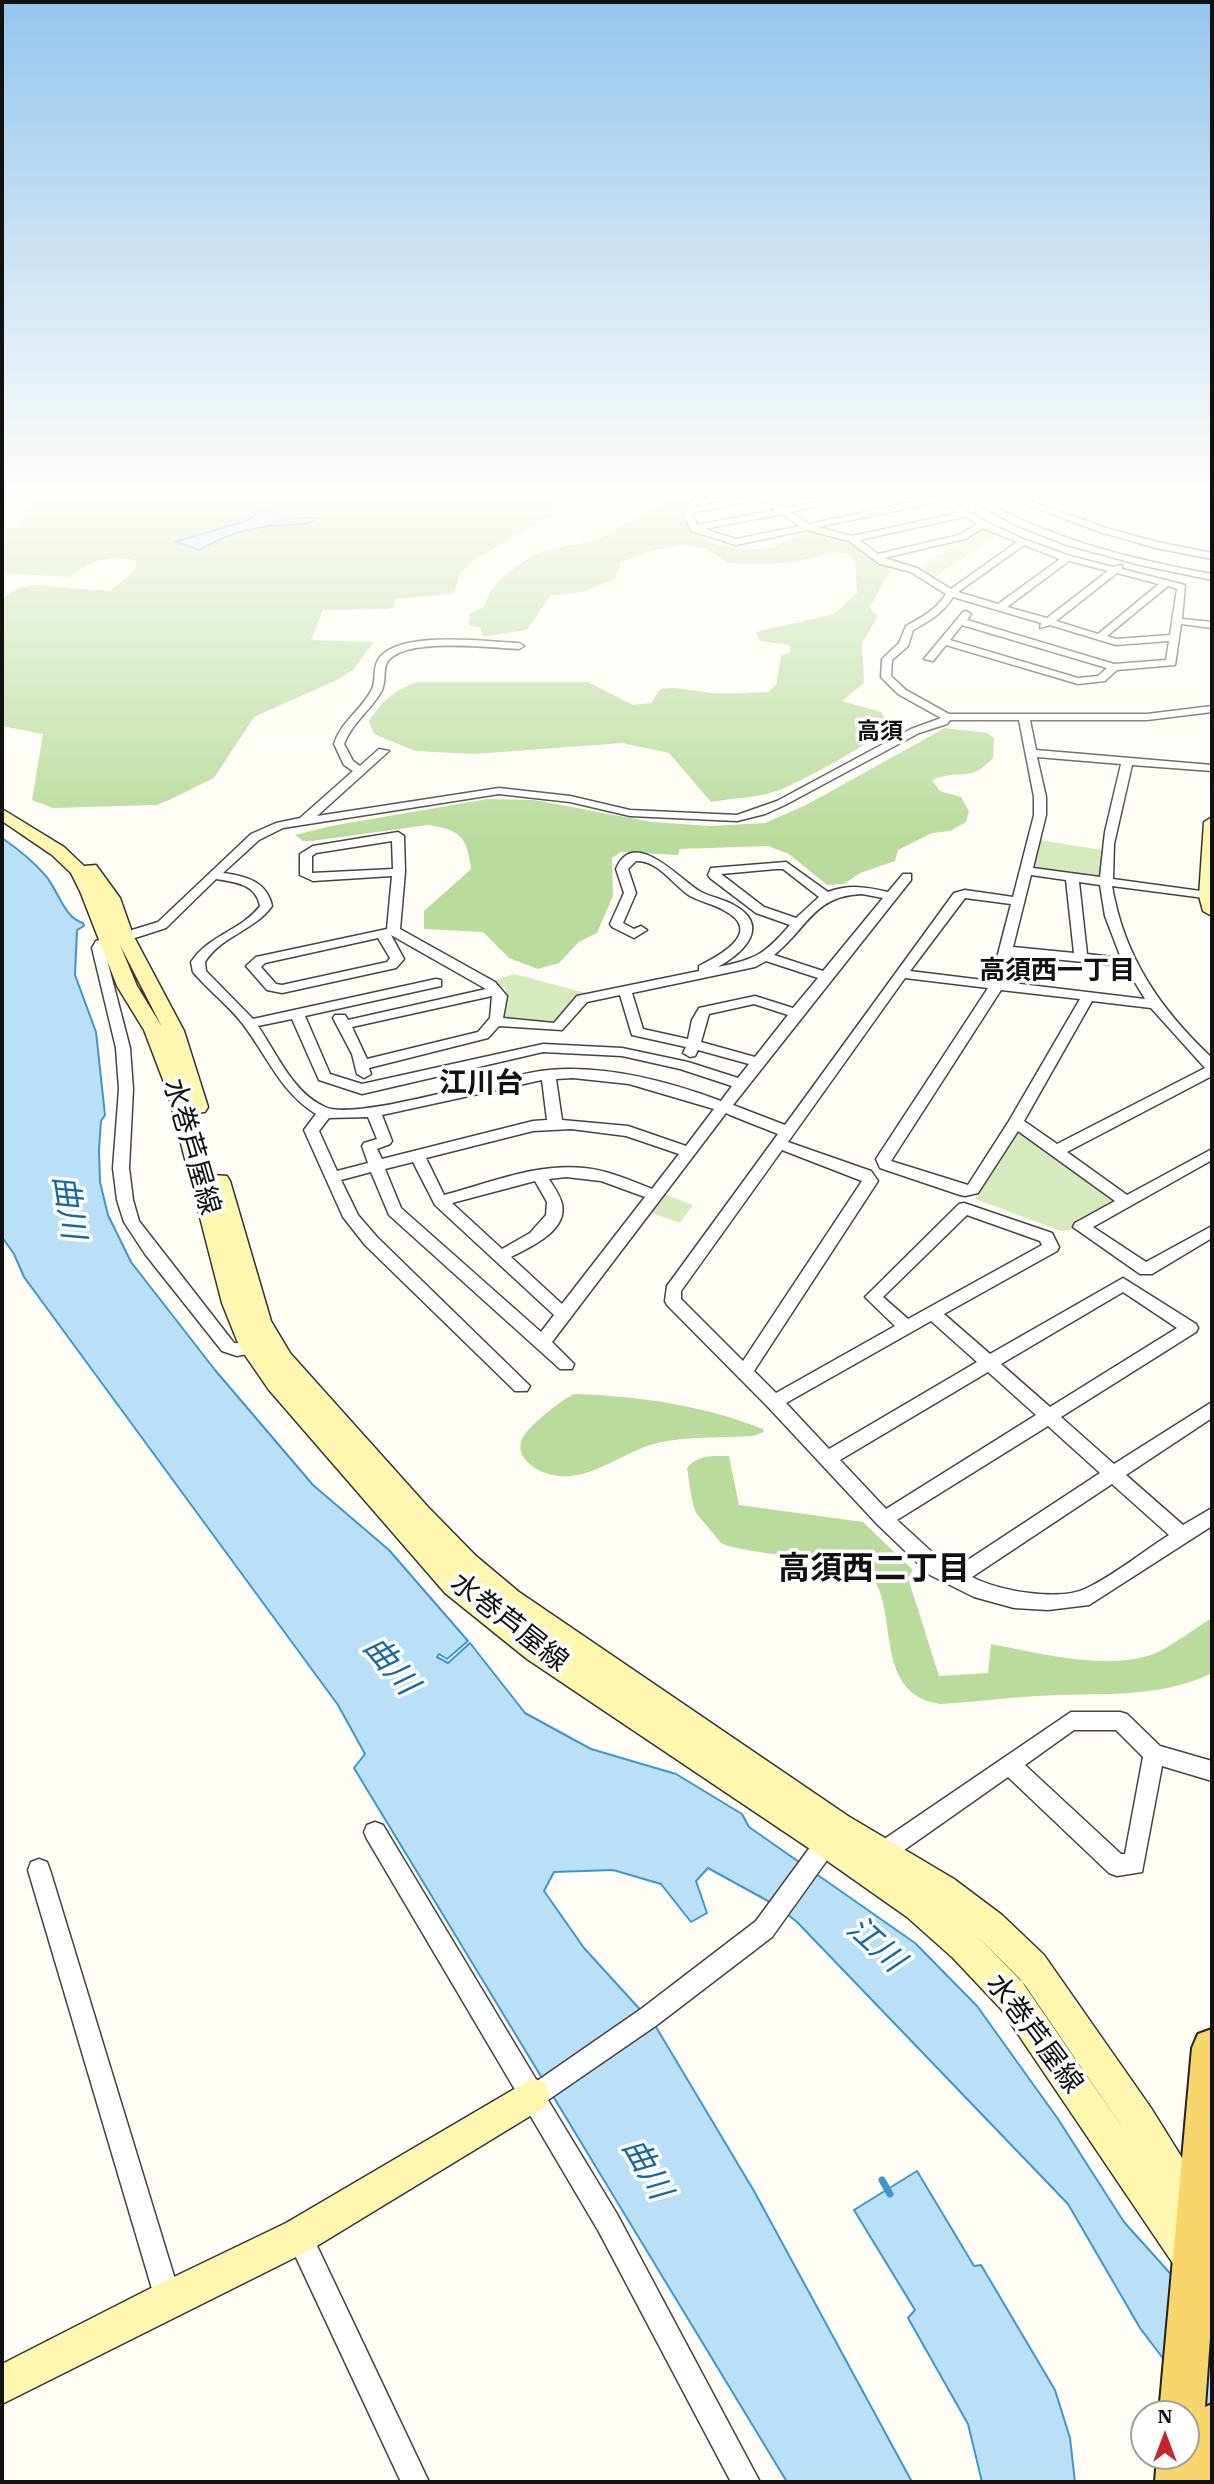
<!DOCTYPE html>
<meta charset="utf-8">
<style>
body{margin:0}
#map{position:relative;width:1214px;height:2484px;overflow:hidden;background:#fffdf5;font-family:"IBM Plex Serif",serif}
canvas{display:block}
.frame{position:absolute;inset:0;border:4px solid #111;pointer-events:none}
.north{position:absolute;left:1130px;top:2400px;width:70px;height:70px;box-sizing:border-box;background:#fff;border:2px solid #a0a0a0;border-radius:50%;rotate:0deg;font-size:19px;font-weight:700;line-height:28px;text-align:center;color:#111}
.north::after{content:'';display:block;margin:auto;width:24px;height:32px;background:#c4262e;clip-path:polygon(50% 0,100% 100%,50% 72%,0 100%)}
</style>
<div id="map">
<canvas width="1214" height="2484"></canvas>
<div class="frame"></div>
<div class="north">N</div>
</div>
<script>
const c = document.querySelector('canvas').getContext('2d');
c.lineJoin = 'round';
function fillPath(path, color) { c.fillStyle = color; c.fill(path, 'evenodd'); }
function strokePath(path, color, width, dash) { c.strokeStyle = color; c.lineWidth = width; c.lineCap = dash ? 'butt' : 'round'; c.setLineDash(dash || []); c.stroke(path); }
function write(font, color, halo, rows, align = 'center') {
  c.font = font + ' "IBM Plex Serif","Noto Sans JP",serif'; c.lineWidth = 7; c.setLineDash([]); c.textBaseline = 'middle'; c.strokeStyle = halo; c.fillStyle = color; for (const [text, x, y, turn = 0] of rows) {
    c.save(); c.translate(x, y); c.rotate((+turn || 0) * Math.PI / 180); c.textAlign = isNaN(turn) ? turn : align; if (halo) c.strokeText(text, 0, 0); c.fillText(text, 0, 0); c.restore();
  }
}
fillPath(new Path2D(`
 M982,527L999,534L934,578L916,569Z
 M1039,840L1102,850L1099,876L1036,869L1032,866Z
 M514,974L590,994L579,997L554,1022L506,1019L503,1017L506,989L493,981Z
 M1014,1132H1024L1113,1200L1114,1205L1070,1230L1061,1231L975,1199Z
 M663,1194L693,1205L680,1223L649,1212Z`), '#d5ebbd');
fillPath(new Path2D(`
 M2,492H568L557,501L551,515L471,562L460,574L454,594L395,599L394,607L388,609L323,610L311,640L374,642L353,670L339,679L254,717L214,778L167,801L156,805L53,808L32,800L43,734L2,726V598L21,587L36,585L110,591L135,570L136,561C115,553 87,562 70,577L2,573V528L16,527L34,502L28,499L2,500ZM260,510H268L277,519H319C303,526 287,524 269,526C244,529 222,538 200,550L175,542L249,520Z
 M664,492H694L682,507C679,544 742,553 769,548C786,545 796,532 814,533C842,535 864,552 886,566L891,571C880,583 880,595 869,607L878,616L862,643L864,683L842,701L881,712L888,724C883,739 796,784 777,791C757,798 732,798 711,802L669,753L622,743L475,754L415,751L374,734L369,721C384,699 392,692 417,682H588L633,705L651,703L660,689C679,686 686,690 705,692C726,695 747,693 768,692L776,685L781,656L791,652L789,645L760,641L756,632L834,614L857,593L855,562L849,554L831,552L796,562L768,564L727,563L707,549L683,545L654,550L621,562L615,579L583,592L550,596L527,630L483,637L480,627L469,625L470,614L485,606C489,583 518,564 537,554C554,546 577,546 595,540C609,535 624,523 638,516C649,511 662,506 667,494Z
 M945,728L987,733L994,738L993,758C969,784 959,768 932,780L940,791L961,797L969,811L966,822L950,831L932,833L898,850L895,861L860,873L844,884L827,885L789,854L768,846L680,849L678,855L621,852L612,858L613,896L597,933L579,942L559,963L538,969L509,958L483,932L424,929V911L471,869C467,836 460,830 428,825L312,841H303L295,835L331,826L487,799L534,800L652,822L711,826L765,823L806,805Z
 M574,1394C638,1396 703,1405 763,1429L764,1432L753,1436C724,1438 686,1436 658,1443C622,1451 591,1483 552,1475C537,1472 514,1458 522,1439C529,1425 560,1401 574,1394Z
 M729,1456L739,1505L863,1522L913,1570L908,1578L939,1676L988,1673L991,1644C1039,1653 1117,1674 1162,1650C1179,1641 1195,1628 1212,1618V1673C1157,1700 1097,1692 1037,1696C1005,1698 973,1702 941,1704C868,1695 903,1600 866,1571C851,1558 834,1560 816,1558C798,1557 735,1551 721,1543C718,1540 714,1534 711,1531C707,1525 701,1520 697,1514C692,1507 689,1479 687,1468C698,1454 713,1456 729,1456Z`), '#b9dc9c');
const water = new Path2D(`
 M263,509L268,510L277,519L320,518C304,527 287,524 270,526C245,529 221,537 200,550L175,542L249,520Z
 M2,838C18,849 32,860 45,875C58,889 63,917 83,923L84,926L77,930L75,975L96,1032L105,1115L101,1121L99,1150L100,1182L108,1215L131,1262L215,1370L313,1485L389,1550L468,1641L447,1659L439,1654L437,1657L448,1663L470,1643L525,1713L591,1749L676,1774L742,1814L749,1827L915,1943L977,2006L1058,2119L1124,2222L1212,2320V2423L1140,2328L1068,2204L797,1922L777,1906L708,1868L696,1881L707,1913L691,1922L661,1884L613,1870L554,1872L544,1891L584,1948L656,2027L754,2191L912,2482H787L354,1768L365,1754L338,1705L24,1277L14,1254L2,1237Z
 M917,2171L974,2266L981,2265L1055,2390L1070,2438L1075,2482H982L968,2424L908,2318L915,2310L854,2210Z`);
fillPath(water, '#b9e0f7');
strokePath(water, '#3f96cf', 2);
strokePath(new Path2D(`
 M882,2180L890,2194`), '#3f96cf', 7);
const street = new Path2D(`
 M700,492H708L696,507L754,495L751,492H784L768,497L785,508L865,492H881L791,512L809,524L932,498L924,492H934L941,496L958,492H975L972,494C1049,539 1126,558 1212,574V580L1140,565L1067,545L1013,524L963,496L947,500L986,522L1026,540L1070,556L1113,567L1122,565V569L1185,585L1182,619L1212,622V628L1181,624L1175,665L1117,670L1105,681L1078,684L946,645L933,661L924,659L963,612L966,611L971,614L967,620L1114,664L1166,660L1169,641L1116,645L1050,625L1040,628L1041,623L953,597C943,613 930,621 913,630L908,646L892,660L891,676L906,690L949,714H1147L1212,706V712L1147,720H1030L1036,750L1212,765V771L1132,765L1114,844L1113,879L1208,892L1212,893V899L1112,886C1124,957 1160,1009 1212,1058V1076L1067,1152L1127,1195L1212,1149V1160L1093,1227L1146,1262L1212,1226V1238L1152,1274H1140L1073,1227L1075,1223L1115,1201L1018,1131L978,1193L965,1196L960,1195L880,1168L876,1159L988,988L905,978L788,1142L871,1171L878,1181L754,1371L776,1393L895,1326L865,1297L959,1204L964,1203L1052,1233L1059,1247L1057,1251L944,1314L990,1354L1123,1278L1196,1324L1198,1328L1196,1332L1061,1417L1114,1464L1212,1402V1418L1126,1475L1183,1525L1212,1508V1526L1089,1605L1048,1610L1014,1608L974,1597L930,1575L877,1524L768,1407L667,1305L665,1301L667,1286L778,1134L730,1115L726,1113L552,1342L574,1364L572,1369H560L389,1215L371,1172L341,1180L358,1215L377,1237L530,1386L527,1391H515L365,1245L343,1217L304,1130L316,1114C280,1092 267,1055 242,1023C227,1004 208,990 193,972L191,962C210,934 241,931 260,906C256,884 235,882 216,879L166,928L104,948L130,1048L133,1089L129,1168L133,1200L139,1221L234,1343L258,1344L260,1348L258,1352L237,1356L222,1351L145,1254L124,1222L117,1200L113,1168L119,1089L116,1048L92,948L96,941L158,922L251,834L276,823L300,818L353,771L344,765L334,744C341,722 360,711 371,691C377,682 372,670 378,660C397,629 487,642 519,643L524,646L519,649C491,648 406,637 388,661C382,669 387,682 381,692C370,711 352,723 344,744L353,761L360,766L379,749L389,751L317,816L499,788L570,796L630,810L737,815L777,801L911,729L941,718L898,694L881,677L882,659L899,643L906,626C922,617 936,610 946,594L911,572L880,564L849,541L807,530L736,545L691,531L683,511ZM759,499L776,510L697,525L692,513ZM938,502L958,513L852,536L818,527ZM782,514L800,526L736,539L704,529ZM965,517L977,524L959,535L878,554L859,540ZM983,528L1017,542L951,589L917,568L884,558L965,539ZM1024,545L1060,559L998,604L958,592ZM1069,561L1108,571L1047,618L1007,607ZM1117,573L1159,584L1098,634L1056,621ZM1168,586L1177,589L1170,635L1116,639L1107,636ZM962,625L1107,668L1098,676L1078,678L950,640ZM950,720H1019L1034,797V815L1013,897L965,890L954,893L785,1125L733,1105L911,880V874H903L888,892C867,887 849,884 828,892L786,862L711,868L708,875L710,878L756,913L790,925C764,955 756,959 718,967C745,952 772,925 732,904C722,899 711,897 701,892C682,882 634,825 616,869L624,893L610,924L612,927L634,938L647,930L641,926L634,929L623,923L636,893L628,869L636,861C658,860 673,885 690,896C701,902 714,904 725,911C764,932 719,956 699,966V971L577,996L554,1023L503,1018L507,996L495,982L400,929L405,872L404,836L398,832L313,846L300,854V875L313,881L392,876L387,929L256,957L246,966L267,990L282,993L396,968L404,959L391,935L486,989L348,1020L345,1015H335L333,1018L352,1054L357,1074L364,1078L371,1074L369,1068L488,1038L499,1026L562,1030L587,1002L620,995L632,1035L686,1047L683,1053L690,1057L695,1056L698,1050L749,1064L738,1078L688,1062L622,1048L543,1044L362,1084L330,1074L305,1016L441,986V980L436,979L253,1019L206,971L205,962C221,936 254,931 272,906C267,881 245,876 223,873L259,840L283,828L499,794L570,802L630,816L737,821L765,814L785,805L919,733L947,724ZM1037,757L1121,764L1105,832L1100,877L1033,868L1046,815V797ZM392,841L393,869L312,873V856L316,853ZM776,869H783L819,897L796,918L764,907L721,874ZM1031,875L1066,880L1074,953L1013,947ZM1079,882L1100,885L1105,916L1121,958L1087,954ZM862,894L883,898L823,971L774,955C808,928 813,896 862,894ZM965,898L1011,904L991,981L910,971ZM378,938L390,958L387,962L282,985L276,984L261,967L265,963ZM1011,955L1125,966L1145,999L1004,982ZM766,961L818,978L793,1008L755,996L699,1008L692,1020L688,1039L643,1029L632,993L755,967ZM1001,990L1080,999L1009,1121L968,1185L891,1161ZM492,996L490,1018L478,1032L367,1059L352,1027ZM1092,1001L1151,1008L1205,1068L1057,1144L1024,1121ZM754,1004L788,1015L755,1057L701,1042L709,1014ZM292,1019L319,1080L362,1094L543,1052L622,1056L680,1069L732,1086L721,1101C667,1081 607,1065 549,1070C502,1074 358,1122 325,1107C293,1093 277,1054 258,1026ZM573,1078L629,1084L714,1109L686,1146L628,1126L562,1120L556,1079ZM542,1080L547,1120L533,1121L382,1159L377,1149L390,1144L392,1141L382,1115ZM368,1117L377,1139L364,1143L362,1146L368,1163L337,1171L319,1131L329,1118ZM571,1129L626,1136L679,1154L652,1189C630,1180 607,1170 584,1168C536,1163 490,1183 444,1195L426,1158L533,1131ZM782,1150L862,1181L743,1361L681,1299V1291ZM413,1162L435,1205L554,1315L541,1332L401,1208L385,1169ZM566,1177L601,1181L645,1197L562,1304L511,1257C530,1247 568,1231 562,1204C560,1195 553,1186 549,1179ZM535,1181L547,1202L546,1215L530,1233L502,1249L452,1203ZM967,1215L1040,1241L1042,1245L908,1319L883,1297ZM1123,1292L1177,1328L1050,1407L1001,1364ZM931,1321L977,1362L829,1449L786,1403ZM988,1372L1036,1415L886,1509L840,1460ZM1048,1426L1100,1473L954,1569L944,1563L897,1520ZM1112,1484L1169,1535C1142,1552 1116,1574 1087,1588C1060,1602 999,1591 972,1577Z
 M994,492H1005L1106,528L1157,542L1212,553V559L1156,548L1100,532Z
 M1174,492L1212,494V500L1178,495Z
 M1071,1712H1120L1127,1714L1160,1746L1212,1761V1781L1162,1766L1142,1872L1117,1876L1109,1873L1008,1777L890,1860L882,1864L874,1860L871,1853L874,1846ZM1074,1730H1116L1143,1757L1125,1854H1121L1025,1765Z
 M375,1822L383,1825L537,2081L641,2009L756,1921L819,1835L827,1832L835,1835L838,1842L835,1849L772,1937L657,2025L548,2100L617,2214L760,2482H731L599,2232L367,1839L364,1832L367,1825Z
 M39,1859L47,1862L50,1870L181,2299L177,2308L168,2312L159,2308L155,2299L28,1870L31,1862Z
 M299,2223L308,2227L429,2482H401L286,2236L290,2227Z`);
const secondary = new Path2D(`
 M2,809L64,847L84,866L96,865L120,898L133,935L184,1031L208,1107L205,1112L194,1113L213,1175L227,1176L230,1181L271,1321L290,1353L428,1507L476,1556L519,1592L848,1816L954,1879L1002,1915L1044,1955L1151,2108L1212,2206V2308L1199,2302L1001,2009L953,1958L907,1917L816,1853L527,1659L445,1593L269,1390L240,1348L222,1303L168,1093L144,1030L117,986L80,891L71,873L52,855L2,821ZM120,945L162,1027L137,986ZM978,1937L1020,1979L1129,2137L1025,1985Z
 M1212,817V916L1203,911L1199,896L1204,822Z
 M533,2078L545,2083L550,2095L545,2107L312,2249L2,2404V2364L155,2286L286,2223Z`);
const primary = new Path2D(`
 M1212,2029V2310L1205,2407L1212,2404V2482H1155L1157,2456H1186V2436L1189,2437V2434L1186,2435V2414H1159L1192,2048L1198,2034Z`);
strokePath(street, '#444', 3);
strokePath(secondary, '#333', 3);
strokePath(primary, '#222', 4);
fillPath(street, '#fff');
fillPath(secondary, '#fff6b0');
fillPath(primary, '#f9d66b');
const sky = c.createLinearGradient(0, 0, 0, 840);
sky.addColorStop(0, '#95c6ee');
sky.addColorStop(0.59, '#fffefa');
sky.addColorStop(1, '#fffefa00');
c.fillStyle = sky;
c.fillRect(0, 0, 1214, 840);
write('bold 23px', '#111', '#fff', [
 ["高須",880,732]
]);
write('bold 26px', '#111', '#fff', [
 ["高須西一丁目",1057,971]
]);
write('bold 28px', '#111', '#fff', [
 ["江川台",481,1084]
]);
write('28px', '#111', '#fff', [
 ["水巻芦屋線",191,1147,74],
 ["水巻芦屋線",509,1623,38],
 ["水巻芦屋線",1034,2034,53]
]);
write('italic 32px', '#1768a6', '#fff', [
 ["曲川",68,1207,81],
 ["曲川",390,1666,50],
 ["江川",875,1945,42],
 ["曲川",646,2169,60]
]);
write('bold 32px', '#111', '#fff', [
 ["高須西二丁目",874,1570]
]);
</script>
